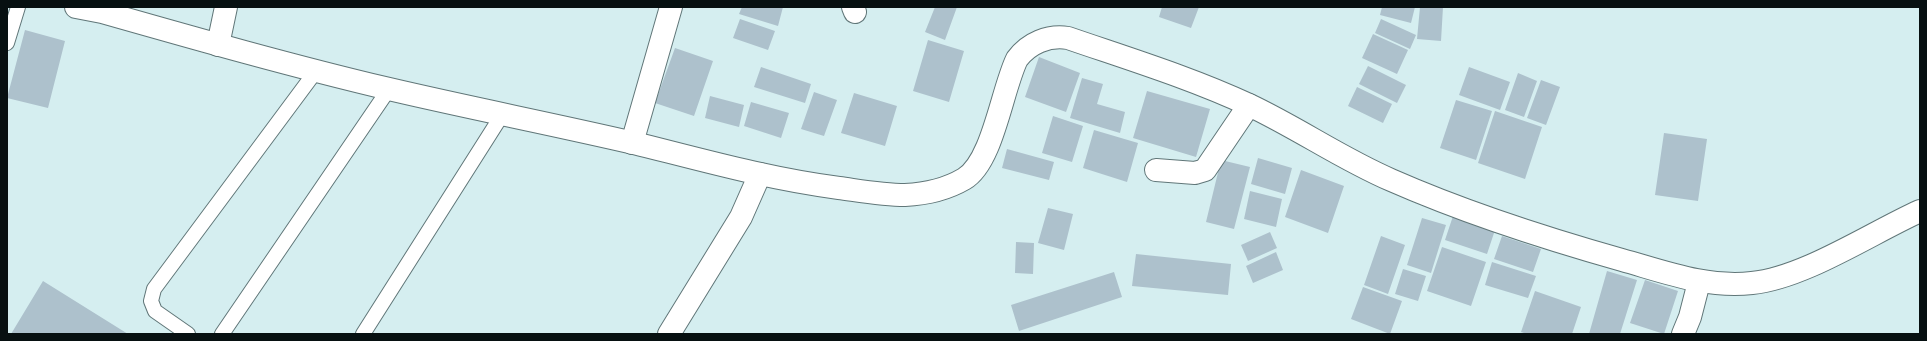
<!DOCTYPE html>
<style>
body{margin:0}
#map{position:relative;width:1927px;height:341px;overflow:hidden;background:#d5eef0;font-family:"Sofia Sans Condensed",sans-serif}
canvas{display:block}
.frame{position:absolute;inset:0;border:8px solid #071011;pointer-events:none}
</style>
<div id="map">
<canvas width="1927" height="341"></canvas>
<div class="frame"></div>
</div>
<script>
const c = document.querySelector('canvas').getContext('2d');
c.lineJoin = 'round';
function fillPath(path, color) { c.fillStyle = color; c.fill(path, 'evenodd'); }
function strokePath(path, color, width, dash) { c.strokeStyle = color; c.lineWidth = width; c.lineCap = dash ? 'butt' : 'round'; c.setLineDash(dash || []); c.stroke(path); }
fillPath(new Path2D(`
 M742,7H783L778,26L739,14Z
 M935,7H957L945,40L925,32Z
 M1162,7H1199L1191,28L1159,17Z
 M1382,7H1415L1411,23L1380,15Z
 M1420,7H1443L1441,41L1417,39Z
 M740,19L775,31L768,50L733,38Z
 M1381,19L1416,35L1410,49L1375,33Z
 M25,30L65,41L48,108L7,98Z
 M1373,34L1408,50L1397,74L1362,58Z
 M928,40L964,51L949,102L913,91Z
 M675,48L713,61L694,116L655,103Z
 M1039,57L1080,73L1066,112L1025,97Z
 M1368,66L1406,85L1397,103L1359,84Z
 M761,67L811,84L805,103L754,87Z
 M1469,67L1510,82L1500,110L1459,95Z
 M1518,73L1537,81L1524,117L1505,110Z
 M1082,78L1103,84L1097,104L1125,112L1120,133L1070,118Z
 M1541,80L1560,87L1546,125L1527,118Z
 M1357,87L1392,104L1383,123L1348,106Z
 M1147,91L1210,109L1196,157L1133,138Z
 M814,92L837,100L824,136L801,129Z
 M854,93L897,106L885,146L841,133Z
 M710,96L744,105L739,127L705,118Z
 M1456,100L1492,111L1476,160L1440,148Z
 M751,102L789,113L781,138L744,126Z
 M1495,111L1542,127L1525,179L1478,163Z
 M1053,116L1083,126L1072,162L1042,153Z
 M1094,130L1138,143L1127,182L1083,168Z
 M1664,133L1707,139L1698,201L1655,195Z
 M1007,149L1054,162L1049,180L1002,168Z
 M1258,158L1292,168L1285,194L1251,184Z
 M1221,160L1250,167L1234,229L1206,222Z
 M1301,170L1344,186L1328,233L1285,217Z
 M1250,191L1282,199L1276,227L1244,219Z
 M1048,208L1073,214L1064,250L1038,243Z
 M1453,216L1495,230L1487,254L1445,240Z
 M1422,218L1446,225L1431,273L1407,265Z
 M1270,232L1277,248L1248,261L1241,245Z
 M1381,236L1405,245L1388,294L1364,285Z
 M1502,236L1541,249L1533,272L1494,259Z
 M1016,242L1034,243L1033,274L1015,273Z
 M1442,247L1486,262L1471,306L1427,291Z
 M1276,252L1283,270L1253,283L1246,266Z
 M1136,254L1231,264L1228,295L1132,286Z
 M1492,262L1536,276L1528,298L1485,285Z
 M1403,269L1426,276L1418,301L1395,294Z
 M1607,271L1637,280L1620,334H1589Z
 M1114,272L1122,297L1019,331L1011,305Z
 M1645,280L1678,291L1664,334L1630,323Z
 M43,281L128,334H11Z
 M1363,287L1402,301L1390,334L1351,319Z
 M1535,291L1581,307L1572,334H1527L1521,332Z`), '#adc1cc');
const service = new Path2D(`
 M7,43L18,7
 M188,334L155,311L151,301L154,289L316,71
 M222,334L389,89
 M363,334L502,115`);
const minor = new Path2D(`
 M853,7L855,12
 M218,45L226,7
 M632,143L671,7
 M1156,170L1195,173L1205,170L1249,105
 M669,334L741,217L760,174
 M1683,334L1690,317L1699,282`);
const tertiary = new Path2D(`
 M76,7L102,12C197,39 292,66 389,89C470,108 552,124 634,143C702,160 769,179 839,188C861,191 883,195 905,195C925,194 947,189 964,179C993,162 1002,89 1017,59C1029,43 1048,35 1068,38C1129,59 1191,78 1249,105C1298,128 1342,159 1391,180C1466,213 1544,238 1622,260C1665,272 1706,288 1752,283C1804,278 1871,233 1920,211`);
strokePath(service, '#607678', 16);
strokePath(minor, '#607678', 24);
strokePath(tertiary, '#607678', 24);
strokePath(service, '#fff', 14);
strokePath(minor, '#fff', 22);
strokePath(tertiary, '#fff', 22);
</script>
